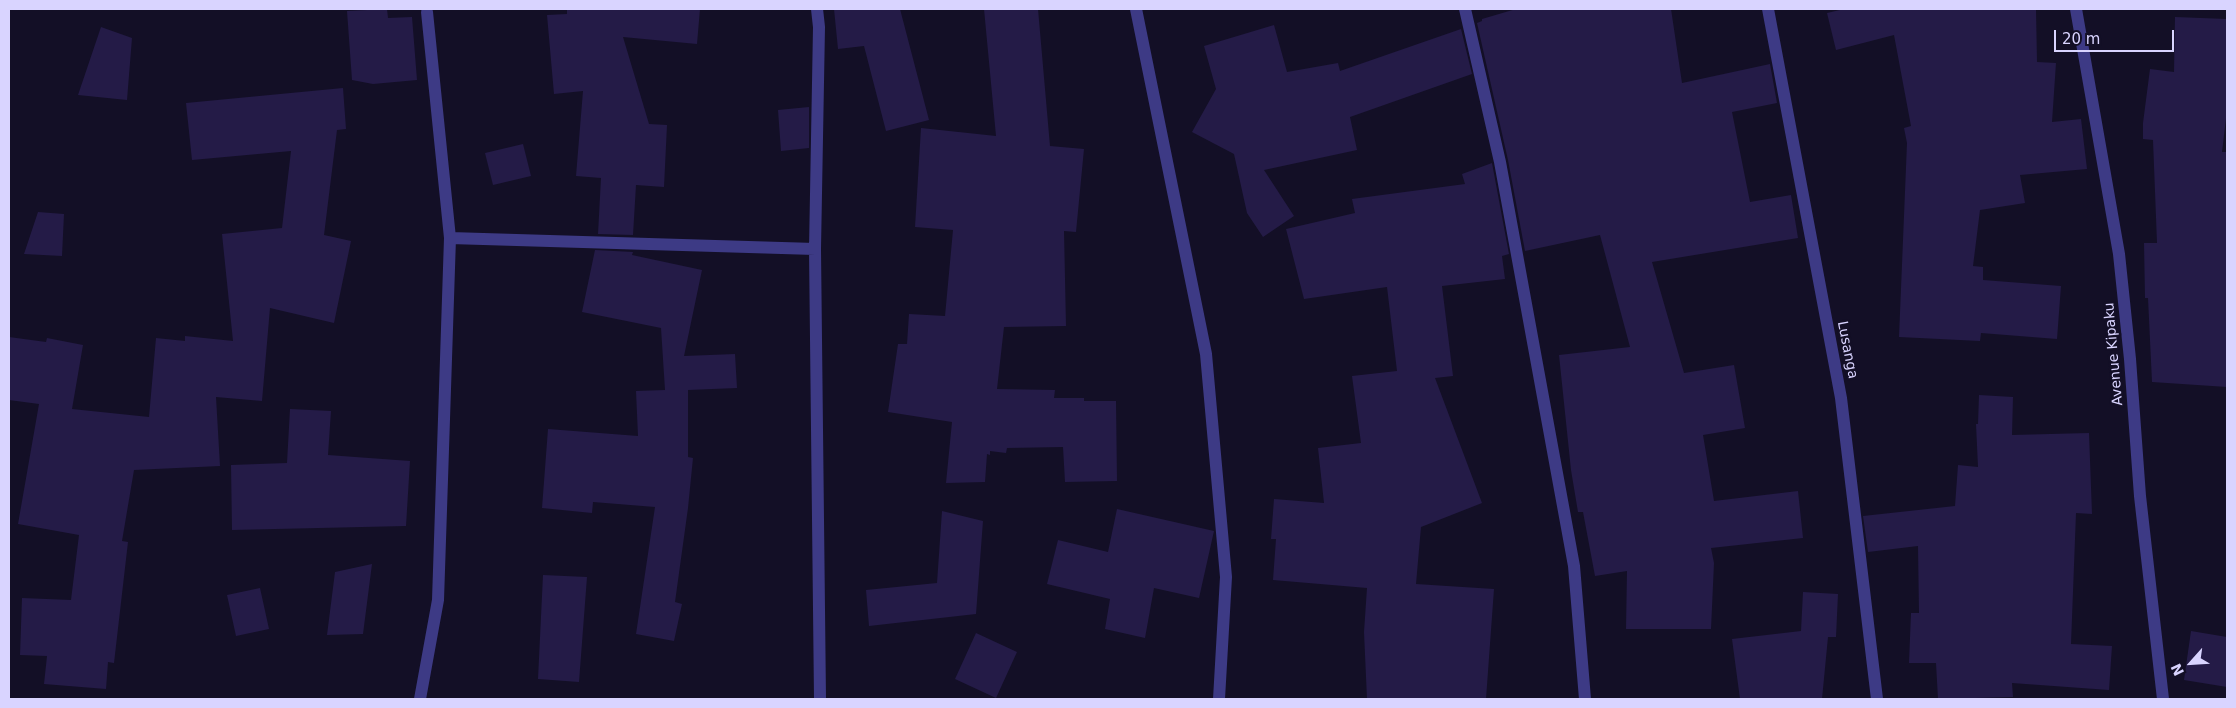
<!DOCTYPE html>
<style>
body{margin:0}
#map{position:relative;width:2236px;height:708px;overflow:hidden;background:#130f26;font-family:"DejaVu Sans",sans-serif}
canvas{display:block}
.frame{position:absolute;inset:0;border:10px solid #d9d4ff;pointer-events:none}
.north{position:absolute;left:2166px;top:638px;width:50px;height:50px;-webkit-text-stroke:4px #130f26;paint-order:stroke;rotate:244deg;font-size:14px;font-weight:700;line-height:20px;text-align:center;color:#d9d4ff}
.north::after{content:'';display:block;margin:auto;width:18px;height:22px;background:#d9d4ff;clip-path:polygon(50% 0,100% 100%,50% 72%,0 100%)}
.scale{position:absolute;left:2054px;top:30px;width:120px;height:22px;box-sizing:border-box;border:2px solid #d9d4ff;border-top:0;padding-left:6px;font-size:15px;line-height:18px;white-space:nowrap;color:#d9d4ff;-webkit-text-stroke:4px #130f26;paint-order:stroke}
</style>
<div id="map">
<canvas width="2236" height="708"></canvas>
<div class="frame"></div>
<div class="north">N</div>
<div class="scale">20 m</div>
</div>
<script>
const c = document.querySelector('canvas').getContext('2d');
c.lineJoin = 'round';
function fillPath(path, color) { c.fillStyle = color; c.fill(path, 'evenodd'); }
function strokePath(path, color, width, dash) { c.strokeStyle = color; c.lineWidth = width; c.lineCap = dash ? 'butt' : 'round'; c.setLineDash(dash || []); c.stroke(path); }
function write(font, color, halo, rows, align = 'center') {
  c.font = font + ' "DejaVu Sans",sans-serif'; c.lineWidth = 5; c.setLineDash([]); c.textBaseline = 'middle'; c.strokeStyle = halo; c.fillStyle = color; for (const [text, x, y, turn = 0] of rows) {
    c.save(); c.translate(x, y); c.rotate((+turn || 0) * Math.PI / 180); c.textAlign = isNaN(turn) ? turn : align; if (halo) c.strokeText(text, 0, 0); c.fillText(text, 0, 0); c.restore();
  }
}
fillPath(new Path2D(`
 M387,9L388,18L412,17L417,80L373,84L352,80L347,11Z
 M567,9H700L697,44L623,37L649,124L667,125L664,187L636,185L633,235L598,234L601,178L576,176L583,91L554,94L547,15L567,14Z
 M834,9H900L929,120L886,131L864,46L838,49Z
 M984,9H1038L1050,146L1084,149L1076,232L1064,231L1066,326L1004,327L997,389L1055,390L1054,398H1084V401H1116L1117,481L1065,482L1063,447L1007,448L1006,453L990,451V455L987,454L985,482L946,483L952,422L888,412L898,344H907L909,314L945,316L953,230L915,227L921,128L996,136Z
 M1516,9H1671L1682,83L1770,64L1777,103L1732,112L1750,202L1791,195L1798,238L1652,262L1684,373L1734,365L1745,428L1703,435L1714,501L1798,491L1803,538L1711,548L1714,563L1711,629H1626L1627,571L1595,576L1583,512H1578L1571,470L1559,355L1630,347L1600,235L1525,251L1508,160L1477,23L1482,21V19Z
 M1844,9H2036L2037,62L2056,63L2052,122L2081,119L2087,169L2020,175L2025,203L1980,210L1973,266L1983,267V280L2061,286L2057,339L1981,333L1980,341L1899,337L1907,143L1904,128L1911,126L1894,35L1836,50L1827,13Z
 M2175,17L2227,19V110L2222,152H2227V387L2152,382L2148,298H2145L2144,243H2157L2153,140L2143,139V123L2150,69L2174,72Z
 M1274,25L1287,72L1338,63L1340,71L1461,29L1472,74L1350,117L1357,150L1264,170L1294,216L1263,237L1247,213L1234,154L1192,132L1216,89L1204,46Z
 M101,27L132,38L127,100L78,95Z
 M343,88L346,129L337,130L324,235L351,241L334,323L270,308L262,401L216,397L220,466L134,470L122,541L128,542L114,663L108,662L106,689L44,684L47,656L20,655L22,598L71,600L79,535L18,524L39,404L9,400V337L46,342L47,338L83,345L72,409L149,417L156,338L185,341V336L233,341L222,234L282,228L291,151L192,160L186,103Z
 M809,107V148L781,151L778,110Z
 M523,144L531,176L493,185L485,153Z
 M1492,163L1509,254L1502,256L1505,279L1442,286L1453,376L1435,378L1482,503L1421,527L1416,584L1494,589L1486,699H1367L1364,632L1367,588L1273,580L1276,539H1271L1274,499L1324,503L1318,448L1361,443L1352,376L1397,371L1387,287L1304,299L1286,229L1355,213L1352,199L1465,184L1462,174Z
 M38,212L64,214L62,256L24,254Z
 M595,250L633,252L632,255L702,270L684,356L735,354L737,388L688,390V457L693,458L688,508L675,602L682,604L674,641L636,634L655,507L593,502L592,513L542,508L548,429L638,436L636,391L665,390L661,328L582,312Z
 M1979,395L2013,397L2012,435L2089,433L2092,514L2076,513L2071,644L2112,646L2109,690L2012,683L2013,697L1938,699L1936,663H1909L1911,613H1919L1918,546L1868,552L1863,516L1955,506L1958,465L1978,467L1976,424H1978Z
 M290,409L331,411L328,455L410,461L406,526L232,530L231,465L287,463Z
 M1117,509L1214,531L1199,598L1154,588L1145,638L1105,629L1110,599L1047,584L1058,540L1108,552Z
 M942,511L983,521L976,614L869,626L866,590L937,583Z
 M372,564L363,634L327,635L335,572Z
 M543,575L587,577L579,682L538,679Z
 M260,588L269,629L236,636L227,595Z
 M1803,592L1838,594L1836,637H1828L1822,699H1740L1732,639L1801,631Z
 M2191,631L2227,637V687L2184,680Z
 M976,633L1017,652L996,698L955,679Z`), '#241b47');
strokePath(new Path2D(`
 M817,9L819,27L815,249L820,699
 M1136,9L1206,354L1226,577L1219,699
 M1465,9L1500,162L1574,566L1585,699
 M1768,9L1841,398L1877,699
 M2076,9L2119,254L2130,359L2140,496L2163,699
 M450,238L815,249
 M420,699L438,600L450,238L427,12`), '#3d3a85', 12);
write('14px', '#d9d4ff', '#130f26', [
 ["Lusanga",1847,350,79],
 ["Avenue Kipaku",2114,354,-95]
]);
</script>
